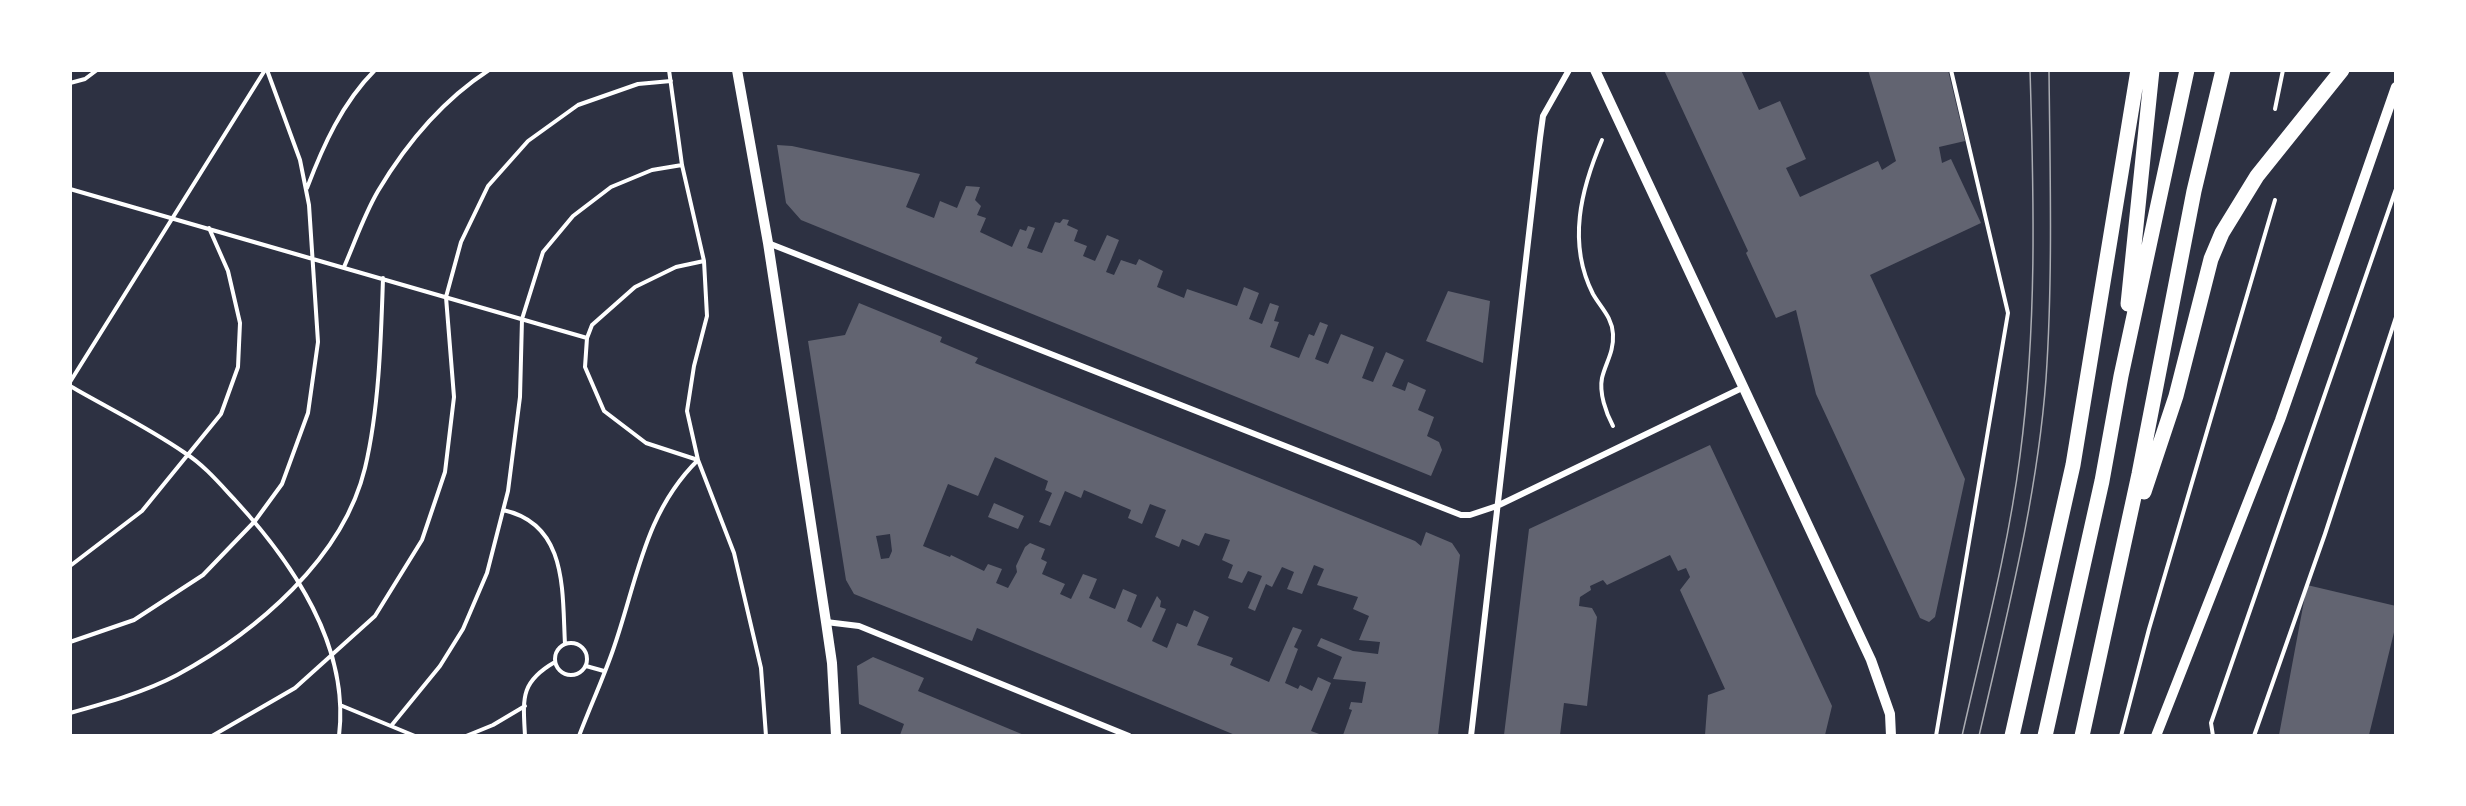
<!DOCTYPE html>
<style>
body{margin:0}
#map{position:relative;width:2466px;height:806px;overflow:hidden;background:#2d3142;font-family:Poppins,sans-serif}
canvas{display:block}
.frame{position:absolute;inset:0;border:72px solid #fff;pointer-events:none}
</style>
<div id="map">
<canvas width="2466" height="806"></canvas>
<div class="frame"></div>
</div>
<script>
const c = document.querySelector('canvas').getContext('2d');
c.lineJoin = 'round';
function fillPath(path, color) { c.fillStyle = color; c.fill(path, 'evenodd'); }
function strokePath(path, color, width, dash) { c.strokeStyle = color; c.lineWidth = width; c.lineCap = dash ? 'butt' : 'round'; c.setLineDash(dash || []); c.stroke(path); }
fillPath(new Path2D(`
 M1664,70H1741L1759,110L1780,101L1806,159L1786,168L1800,197L1878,161L1882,170L1896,161L1868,70H1948L1965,141L1939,147L1942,163L1951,159L1981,223L1870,275L1965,479L1935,617L1929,622L1920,618L1816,394L1796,310L1776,318L1746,253L1748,251Z
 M777,145L792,146L920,174L906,207L934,218L940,201L957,208L966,186L980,187L975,200L981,206L977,215L986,218L980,232L1012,247L1020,229L1026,231L1028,226L1035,228L1027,248L1042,253L1055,222L1060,223L1063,219L1069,220L1067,225L1078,230L1074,241L1087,246L1083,256L1095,261L1107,235L1119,240L1106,272L1114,275L1121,260L1136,265L1139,259L1163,271L1157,287L1184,298L1187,289L1237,306L1244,287L1259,293L1249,319L1262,324L1270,303L1279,306L1274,321L1279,322L1270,347L1299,358L1309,334L1314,336L1320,322L1328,325L1315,359L1328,364L1341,334L1374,347L1362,378L1373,382L1386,352L1404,360L1392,386L1405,391L1408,382L1426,390L1418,410L1434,417L1427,436L1439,442L1442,450L1431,476L801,220L786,203Z
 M1448,291L1490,301L1483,363L1426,341Z
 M859,303L942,337L940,342L978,358L975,363L1415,541L1421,546L1426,532L1452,543L1460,555L1438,735H1343L1352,710L1349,709L1351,702L1362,703L1366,682L1333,679L1342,657L1317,646L1321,638L1353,651L1378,654L1380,642L1359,640L1369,616L1353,609L1358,597L1317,585L1324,569L1314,565L1302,594L1287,589L1294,572L1282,567L1272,587L1266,584L1255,611L1248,608L1262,576L1248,571L1242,583L1228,578L1233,565L1222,560L1230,540L1205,533L1199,546L1182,539L1179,547L1155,537L1166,510L1150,504L1142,524L1128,518L1131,510L1084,490L1081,498L1065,491L1050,526L1039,522L1052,493L1045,490L1048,481L995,457L978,496L948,484L923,546L950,557L951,555L984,571L988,564L1002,569L996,583L1008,588L1017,572L1016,566L1025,547L1030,543L1045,549L1041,559L1047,562L1042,574L1065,584L1060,594L1071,599L1083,574L1097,579L1089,598L1115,609L1123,589L1137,595L1127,621L1141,628L1157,596L1161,601L1160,607L1166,609L1152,641L1167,648L1177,623L1187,627L1194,610L1209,617L1197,645L1233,658L1230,665L1269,682L1293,627L1302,630L1294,647L1298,649L1285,683L1298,689L1300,685L1312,691L1318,677L1331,683L1311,731L1322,735H1235L977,628L972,641L854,594L846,580L808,341L845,335ZM890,534L892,551L889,558L881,559L876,536Z
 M1710,445L1832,706L1825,735H1705L1708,695L1725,689L1680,590L1690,577L1686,568L1678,571L1670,555L1607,585L1603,580L1590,586L1591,590L1580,597L1579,606L1592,608L1597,617L1587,706L1564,703L1560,735H1504L1529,529Z
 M994,503L1024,516L1018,529L988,517Z
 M2307,585L2396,606V624L2369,735H2279Z
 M873,657L924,678L918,691L1024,735H900L904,724L859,704L857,666Z`), '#626471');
strokePath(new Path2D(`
 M669,70L682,165L704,261
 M70,83L85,79L97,70
 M2275,109L2283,70
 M1602,140C1581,189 1567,243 1593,294C1601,308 1612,317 1613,334C1614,352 1606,362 1602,378C1599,393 1606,413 1613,426
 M307,188C323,146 342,103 375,70
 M70,189L587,338
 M344,267C355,242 364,215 378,191C406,144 443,100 489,70
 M70,382L265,70
 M70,386C108,408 149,428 185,453C204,465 220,484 235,500C293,563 350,646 339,736
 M698,460L646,443L604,411L585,367L587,338L592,325L635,287L676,267L704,261L707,316L694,366L687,411L698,460L734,553L761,668L766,736
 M503,510C568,524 562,591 565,644
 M70,566L142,511L221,414L238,367L240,323L228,271L209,228
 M70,642L134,620L203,575L255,521L282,484L308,413L318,342L309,205L300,160L267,70
 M555 659a16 16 0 1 1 32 0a16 16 0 1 1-32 0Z
 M586,666L604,671
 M340,705L415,736
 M70,713C106,703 145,692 177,675C256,632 343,559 365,468C379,409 381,340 383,278
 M391,726L440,666L463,629L487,573L508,491L520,397L522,319L543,252L573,216L611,187L652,170L682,165
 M212,736L295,688L375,616L422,540L445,472L454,397L446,297L461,242L488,186L528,141L578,105L638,84L671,81
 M466,736L493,725L525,706
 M525,736C523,698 520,682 555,662
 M579,736C590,707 603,679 613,650C637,582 644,513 698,460
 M1936,736L2008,313L1951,70
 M2121,736L2149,629L2275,200
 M2213,736L2211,723L2396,189
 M2254,736L2325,534L2396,317`), '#fff', 4);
strokePath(new Path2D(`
 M768,243L1461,515H1470L1497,506L1744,387
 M826,622L859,626L1129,736
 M1471,736L1540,138L1543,116L1569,70`), '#fff', 6);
strokePath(new Path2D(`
 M737,70L768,243L826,622L832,663L836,736
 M1595,70L1871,660L1890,714L1891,736
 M2156,736L2280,420L2396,87`), '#fff', 10);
strokePath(new Path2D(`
 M2128,304L2152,70
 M2144,492L2176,396L2211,259L2222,233L2257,176L2342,70
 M2012,736L2073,465L2138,70
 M2045,736L2102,481L2121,376L2187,70
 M2082,736L2139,474L2194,191L2223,70`), '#fff', 15);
strokePath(new Path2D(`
 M1962,736C1983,643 2008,550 2020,456C2037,327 2034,200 2030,70
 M1979,736C2006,618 2037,500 2046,379C2053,276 2050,173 2049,70`), '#abadb3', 1.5);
</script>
